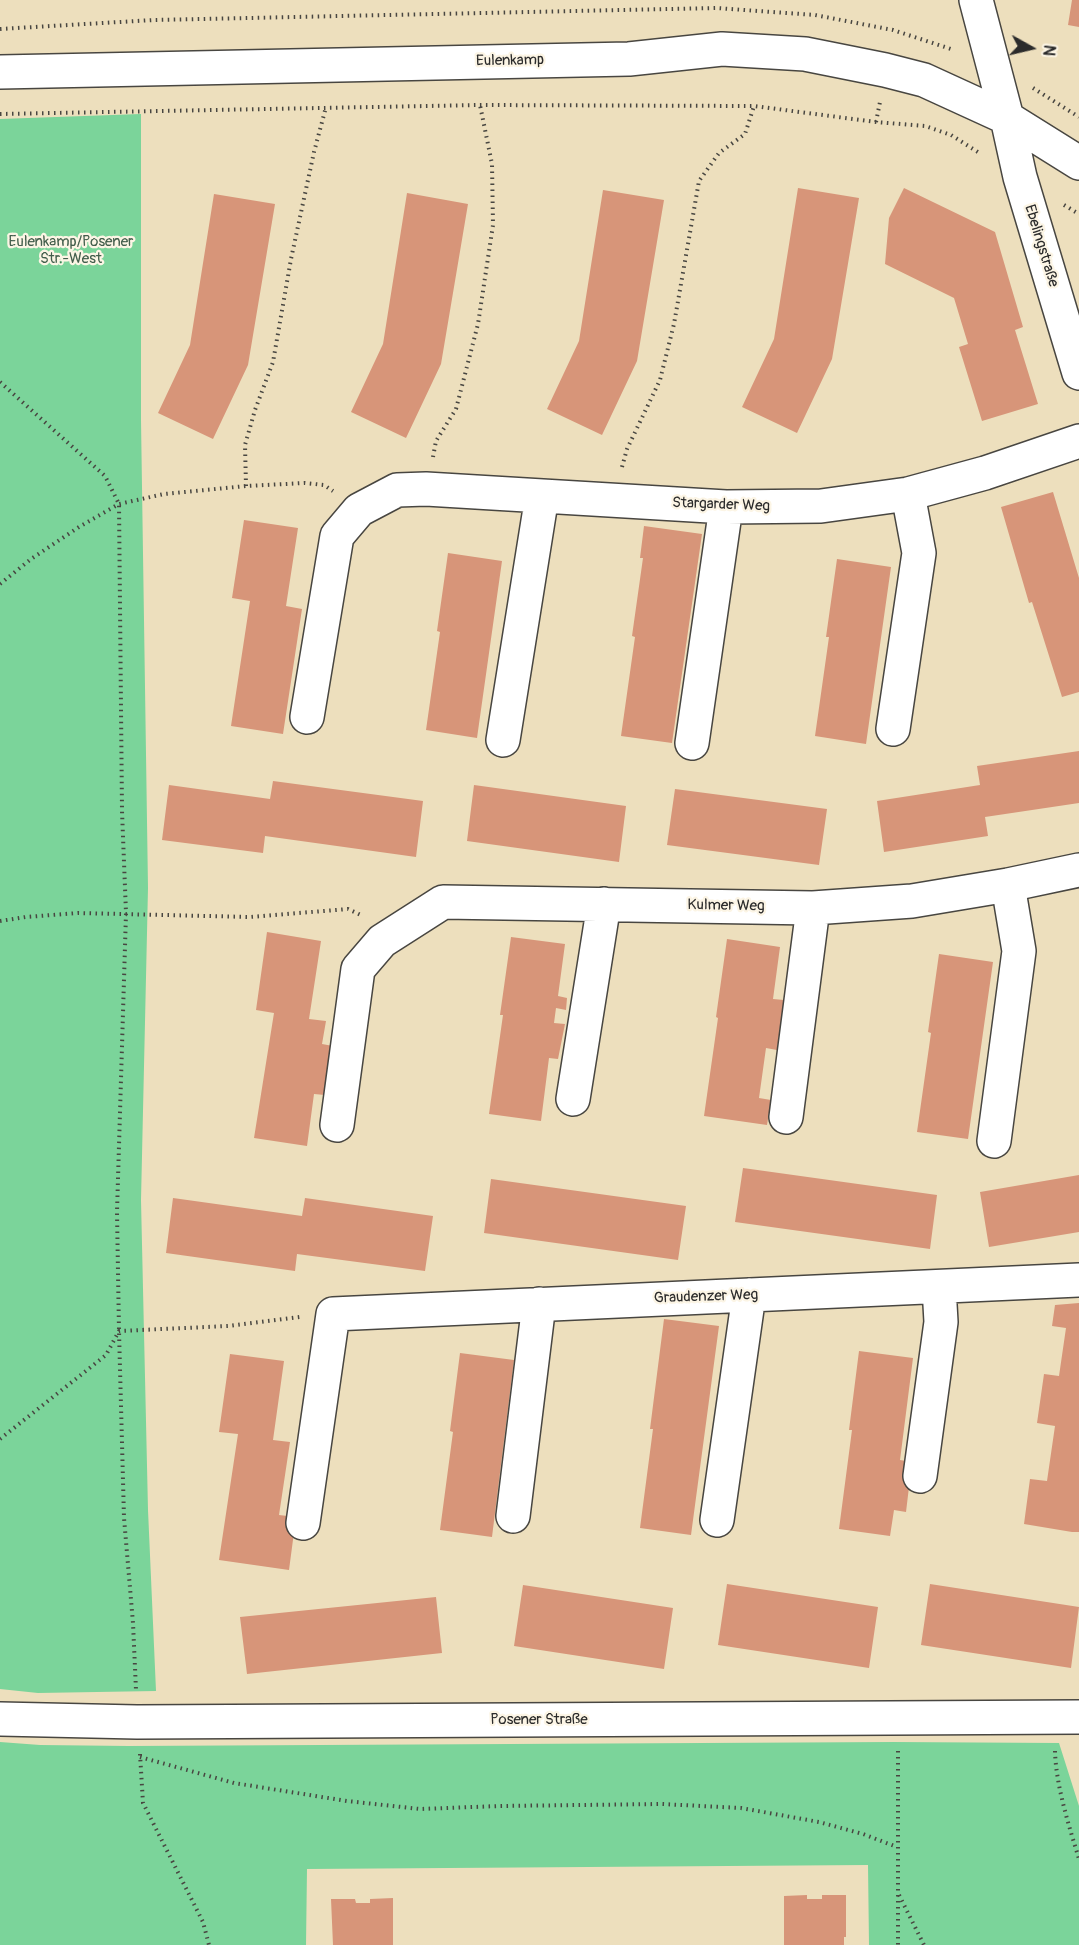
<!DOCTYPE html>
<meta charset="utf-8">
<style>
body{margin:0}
#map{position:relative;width:1079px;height:1945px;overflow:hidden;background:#eddfbd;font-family:Pangolin,sans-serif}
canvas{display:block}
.north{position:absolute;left:1001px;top:18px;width:60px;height:60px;-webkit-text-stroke:4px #fcf5e5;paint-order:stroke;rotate:98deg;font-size:16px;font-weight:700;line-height:24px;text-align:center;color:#2b2b2b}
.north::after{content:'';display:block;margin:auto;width:21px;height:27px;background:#2b2b2b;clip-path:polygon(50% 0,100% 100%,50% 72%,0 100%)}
</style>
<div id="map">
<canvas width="1079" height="1945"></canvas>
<div class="north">N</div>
</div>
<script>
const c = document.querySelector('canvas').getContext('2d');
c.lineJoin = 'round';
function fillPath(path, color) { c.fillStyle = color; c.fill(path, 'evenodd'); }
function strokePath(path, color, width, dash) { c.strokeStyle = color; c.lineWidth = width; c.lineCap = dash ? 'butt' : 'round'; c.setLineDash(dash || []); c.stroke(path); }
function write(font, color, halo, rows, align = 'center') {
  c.font = font + ' Pangolin,sans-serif'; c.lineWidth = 4.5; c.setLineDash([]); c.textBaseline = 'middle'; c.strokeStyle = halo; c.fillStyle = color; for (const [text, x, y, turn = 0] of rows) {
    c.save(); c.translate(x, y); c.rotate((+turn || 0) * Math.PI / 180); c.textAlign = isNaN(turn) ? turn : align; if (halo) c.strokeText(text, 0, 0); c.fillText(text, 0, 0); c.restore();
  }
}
fillPath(new Path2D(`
 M141,114V420L148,888L141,1200L148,1510L156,1691L38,1693L0,1689V119Z
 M0,1742L40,1745L129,1746L893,1742L1059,1743L1079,1806V1945H869L868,1865L307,1869L306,1945H0Z`), '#7bd49a');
fillPath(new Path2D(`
 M1072,0H1079V27L1068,25Z
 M798,188L859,198L832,359L797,433L742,407L774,339Z
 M904,188L995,232L1023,327L1015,330L1038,404L982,421L959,347L968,344L954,298L885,264L889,218Z
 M603,190L664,200L637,361L602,435L547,409L579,341Z
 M407,193L468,204L441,364L406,438L351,412L383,344Z
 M214,194L275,204L248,365L213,439L158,413L190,345Z
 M1053,492L1079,578V692L1062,697L1032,602L1029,603L1001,507Z
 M244,520L298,528L286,606L302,609L283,734L231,726L250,601L232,598Z
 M644,526L702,534L672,743L621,736L635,637L632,636L643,558H640Z
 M448,553L502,561L477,738L426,730L440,632L437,631Z
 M837,559L891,567L866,744L815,736L829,637H826Z
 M1079,751V803L985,817L988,836L884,852L877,801L980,785L977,766Z
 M273,781L423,801L416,857L265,836L263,853L162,840L169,785L270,799Z
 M474,785L626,806L619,862L467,841Z
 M675,789L827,809L819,865L667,845Z
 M267,932L321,941L309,1019L326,1021L322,1044L333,1046L325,1095L314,1094L307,1146L254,1138L274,1013L256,1010Z
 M511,937L565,944L558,996L567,998L566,1010L556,1008L554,1023L565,1024L558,1059L549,1058L541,1121L489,1114L503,1015H500Z
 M727,939L780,947L773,999L784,1000L777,1050L766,1048L759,1098L771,1100L767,1125L704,1116L718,1018L716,1017Z
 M939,954L993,962L968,1139L917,1132L931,1033L928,1032Z
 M743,1168L937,1195L930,1249L735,1222Z
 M1079,1175V1232L989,1247L980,1192Z
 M491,1179L686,1206L678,1260L484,1233Z
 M173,1198L302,1216L305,1198L433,1216L425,1271L297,1254L295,1271L166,1253Z
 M1079,1303V1532H1072L1024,1524L1030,1479L1047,1481L1055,1426L1037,1423L1044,1374L1059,1376L1066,1328L1052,1326L1055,1305Z
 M664,1319L719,1326L691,1535L640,1528L653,1429H650Z
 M859,1351L913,1358L900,1460L912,1462L906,1512L894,1510L890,1536L839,1529L852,1430H849Z
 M460,1353L514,1360L492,1537L440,1530L453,1432L450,1431Z
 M230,1354L284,1361L273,1440L290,1442L279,1515L296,1517L289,1570L219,1560L238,1434L219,1432Z
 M727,1584L878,1607L869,1668L718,1645Z
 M930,1584L1079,1607L1071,1668L921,1645Z
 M523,1585L673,1608L664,1669L514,1646Z
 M436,1597L442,1653L247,1674L240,1617Z
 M807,1895V1899H822V1895H846V1937H844V1945H784V1896Z
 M393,1898V1945H333L331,1899H355L356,1903H370V1899Z`), '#d79579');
const minor = new Path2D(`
 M976,0L1007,118L1020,177L1079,373
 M0,72L629,59L722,49L805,54L885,70L924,80L1007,118L1079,163
 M307,717L337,536L359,510L397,490L426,489L726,507L821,506L908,494L985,473L1079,441
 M893,729L919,553L908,494
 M503,740L542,496
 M692,743L726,507
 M573,1099L604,904
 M786,1117L813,908
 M337,1125L358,969L382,941L443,902L813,908L912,901L1008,885L1079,870
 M994,1141L1019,951L1008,885
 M920,1476L941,1322L939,1287
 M513,1516L539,1304
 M717,1520L749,1295
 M303,1523L333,1314L1079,1280
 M0,1719L137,1722L1079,1717`);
strokePath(minor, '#484641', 36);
strokePath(new Path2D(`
 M0,29L154,20L716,8L815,15L893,30L954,50
 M1033,88L1079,117
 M0,114L480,105L754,106L876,122L925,126L951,135L981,154
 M876,122L880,102
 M1064,205L1079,214
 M0,382L105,476L119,504L122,811L126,913L117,1212L119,1331L124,1518L133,1623L136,1690
 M433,457L436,441L456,409L478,324L493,225L492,164L480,105
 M622,467L627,449L660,380L674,324L699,181L719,153L745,134L754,106
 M246,486L245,445L255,410L273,362L291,259L314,152L326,107
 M0,584L31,559L79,527L119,504L164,494L246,486L305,483L324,485L333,491
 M0,921L26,917L78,913L250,917L348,909L363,916
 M0,1439L106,1355L119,1331L228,1326L300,1317
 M898,1751V1945
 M1055,1751C1056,1786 1069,1826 1079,1859
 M140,1754L143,1803L203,1922L209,1945
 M140,1757L234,1783L347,1801L420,1809L500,1806L662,1804L741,1808L819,1822L863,1834L897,1847
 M899,1895L924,1945`), '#484641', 4, [1.5, 4.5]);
strokePath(minor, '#fff', 33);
write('15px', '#2b2b2b', '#fcf5e5', [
 ["Eulenkamp",510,61,-1],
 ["Ebelingstraße",1041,246,73],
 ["Stargarder Weg",721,505,2],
 ["Kulmer Weg",726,906,1],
 ["Graudenzer Weg",706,1297,-2],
 ["Posener Straße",539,1720]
]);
write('15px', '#435e4c', '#fcf5e5', [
 ["Eulenkamp/Posener",71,242],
 ["Str.-West",71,259]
]);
</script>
